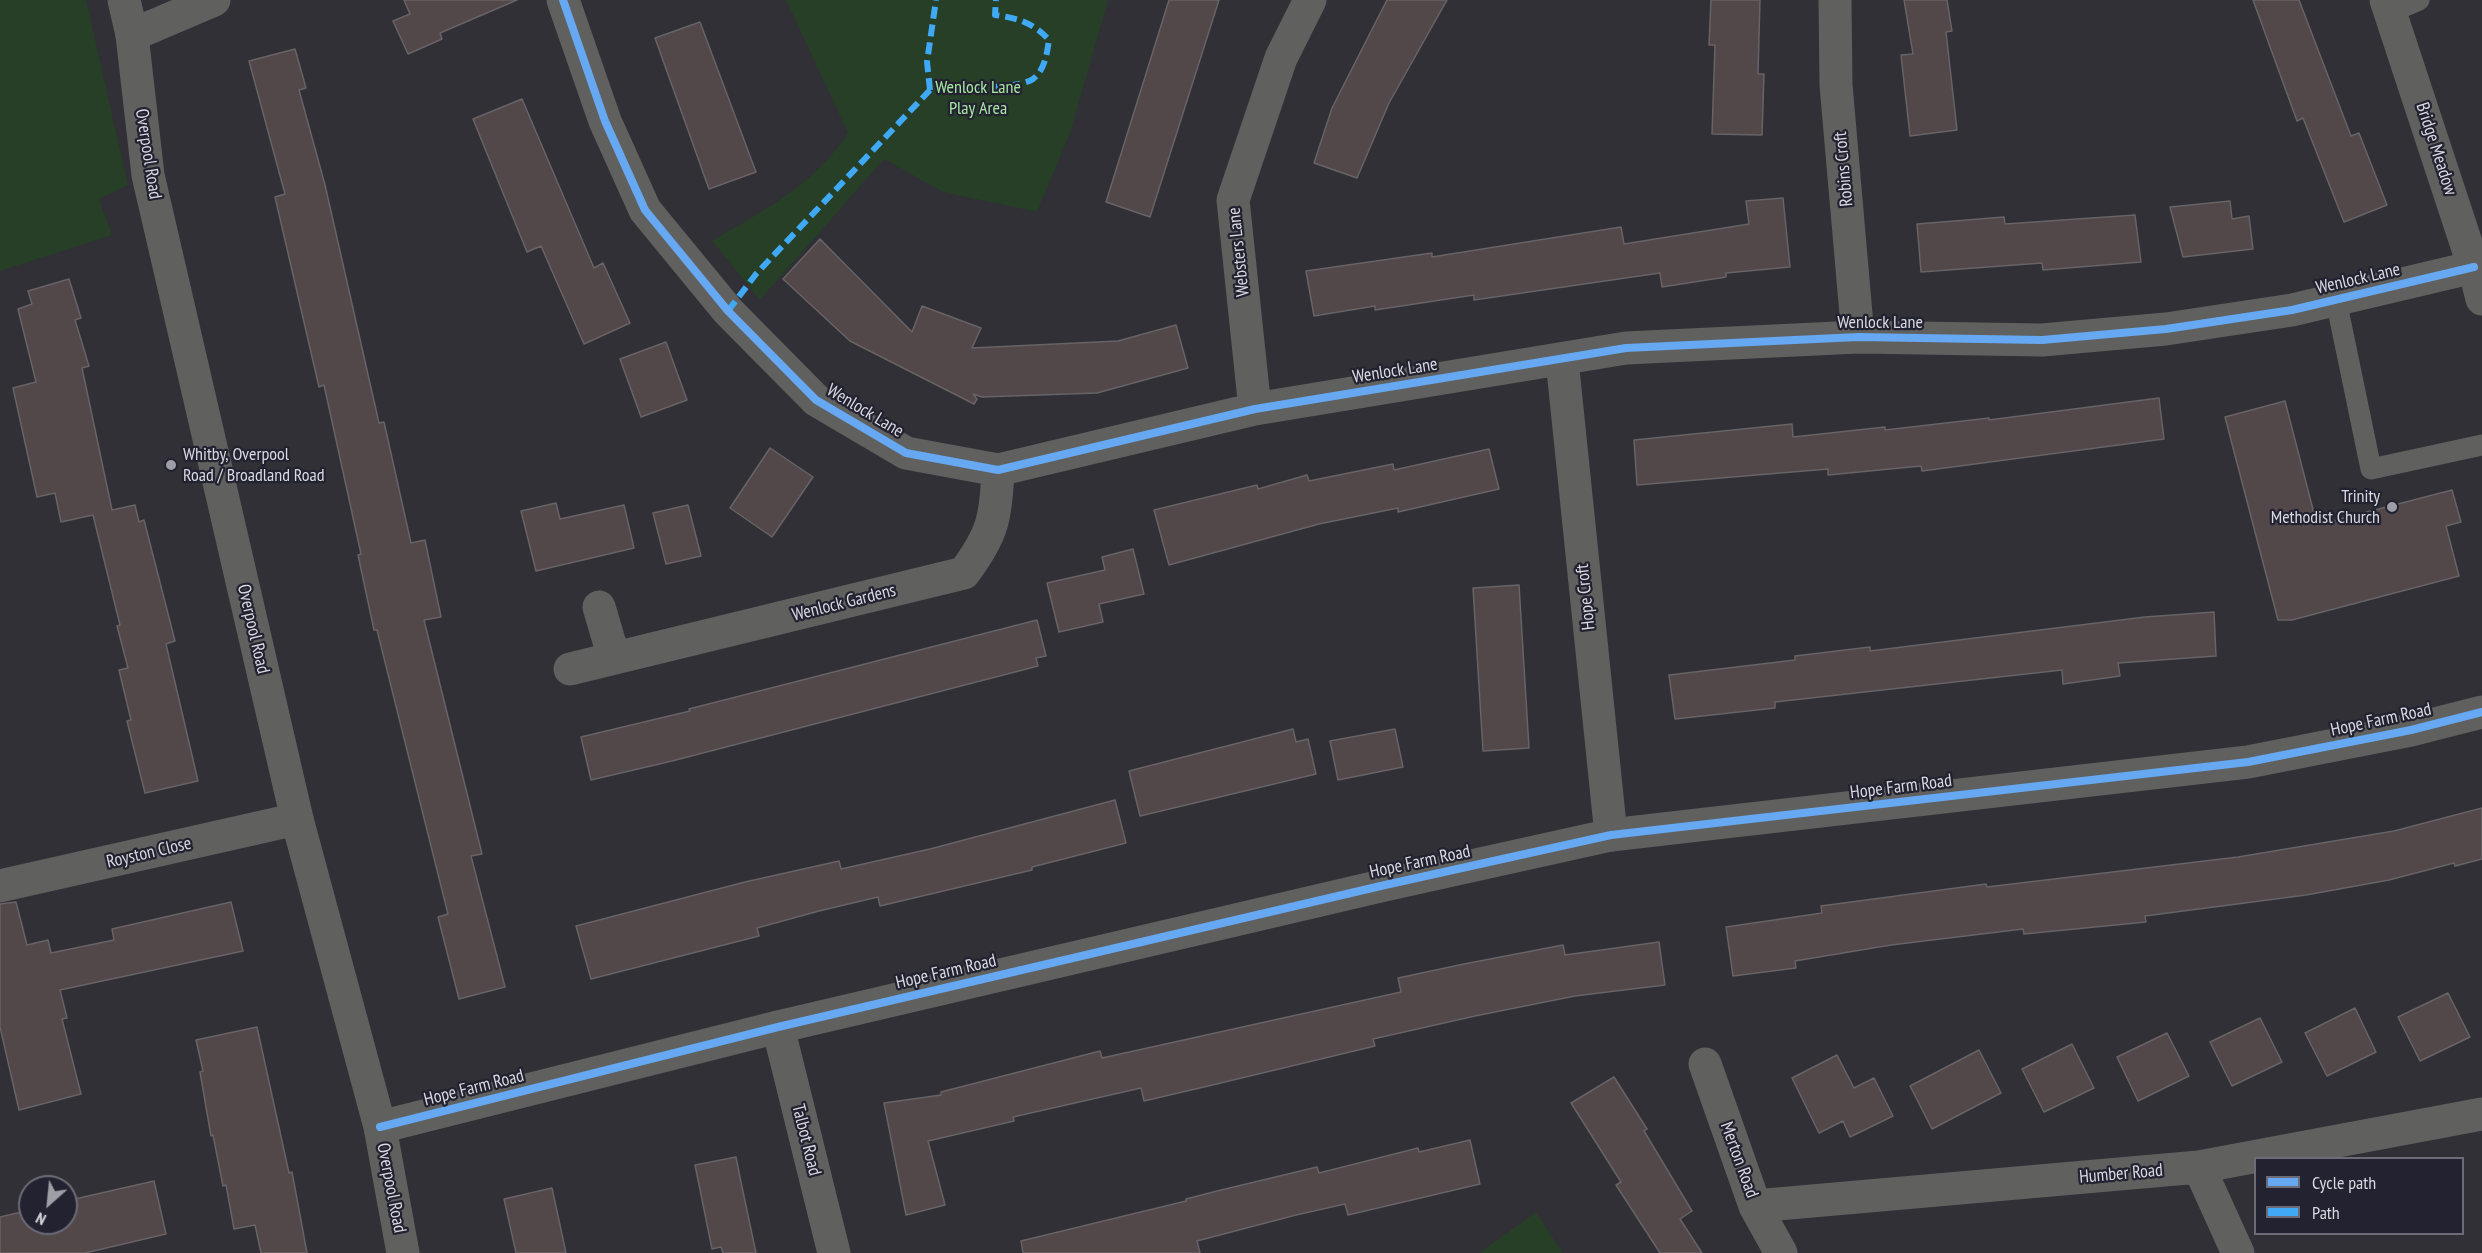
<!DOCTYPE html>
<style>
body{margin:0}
#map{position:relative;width:2482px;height:1253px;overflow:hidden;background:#303036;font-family:"PT Sans Narrow",sans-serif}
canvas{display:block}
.legend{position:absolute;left:2254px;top:1157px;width:210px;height:78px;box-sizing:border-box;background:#232230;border:2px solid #6c6b77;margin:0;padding:8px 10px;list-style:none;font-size:18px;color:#d9d9e2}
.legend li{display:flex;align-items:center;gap:12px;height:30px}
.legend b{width:30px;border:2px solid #6c6b77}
.north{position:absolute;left:18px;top:1175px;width:60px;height:60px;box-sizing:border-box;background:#232230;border:2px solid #6c6b77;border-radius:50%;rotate:207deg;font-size:16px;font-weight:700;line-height:24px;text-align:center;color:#d9d9e2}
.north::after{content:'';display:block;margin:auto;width:21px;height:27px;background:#9e9ea6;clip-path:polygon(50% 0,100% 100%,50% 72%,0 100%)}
</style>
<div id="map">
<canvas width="2482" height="1253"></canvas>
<ul class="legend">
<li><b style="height:8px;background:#66a8f1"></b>Cycle path</li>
<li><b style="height:8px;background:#3fa9f5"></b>Path</li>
</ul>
<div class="north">N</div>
</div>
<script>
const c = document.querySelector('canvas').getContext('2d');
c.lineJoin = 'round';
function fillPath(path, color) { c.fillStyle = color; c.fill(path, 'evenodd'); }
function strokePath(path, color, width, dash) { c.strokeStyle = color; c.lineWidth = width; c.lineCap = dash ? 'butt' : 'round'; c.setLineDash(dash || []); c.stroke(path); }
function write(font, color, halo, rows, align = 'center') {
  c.font = font + ' "PT Sans Narrow",sans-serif'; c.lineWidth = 4.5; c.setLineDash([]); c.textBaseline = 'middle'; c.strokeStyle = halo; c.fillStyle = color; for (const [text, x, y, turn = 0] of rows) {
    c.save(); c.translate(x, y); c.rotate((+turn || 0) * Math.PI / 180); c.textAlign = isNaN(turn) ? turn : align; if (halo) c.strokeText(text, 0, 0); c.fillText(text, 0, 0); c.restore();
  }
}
fillPath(new Path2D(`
 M0,0H86L128,185L99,199L112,235L0,271Z
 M786,0H1108L1070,133L1037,212L943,192L884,159L760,300L712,241C764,210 814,185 848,133Z
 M1536,1212L1563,1253H1479Z`), '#263f26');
const building = new Path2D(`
 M404,0H517L440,33L442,39L408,54L393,21L410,14Z
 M1169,0H1219L1150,217L1106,202Z
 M1387,0H1447L1389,103L1357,178L1314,163L1332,108Z
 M1711,0H1760L1758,74H1764L1762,135L1712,134L1715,45H1709Z
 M1904,0H1947L1952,31L1946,32L1957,130L1910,136L1901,55L1913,54Z
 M2253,0H2299L2351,136L2359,133L2387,205L2344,222L2303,118L2297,121Z
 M700,22L756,172L709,189L655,38Z
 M295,49L306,88L299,90L325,185L379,423L384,422L411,543L425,540L441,617L424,620L482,854L471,856L505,987L459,999L438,917L448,914L377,630H374L358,555L361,554L324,385L319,387L275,197L285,194L249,61Z
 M522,99L594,268L603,263L630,323L584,344L541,246L527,252L473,119Z
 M1783,198L1790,267L1726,273V277L1662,287L1660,273L1474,300V295L1375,310V306L1314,316L1306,271L1432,253V257L1621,227L1624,244L1749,224L1746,201Z
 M2230,201L2232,219L2249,216L2253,249L2183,257L2170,207Z
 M2135,215L2141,262L2043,270L2042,263L1921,272L1917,224L2004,217L2005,224Z
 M820,239L912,332L922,306L981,328L972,348L1118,341L1176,325L1188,368L1097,393L982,397L973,394L977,399L974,404L850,341L783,279Z
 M69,279L81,318L75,320L89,366L82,368L112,510L135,505L139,522L144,520L175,641L166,644L198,781L145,793L127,721L131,720L119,670L128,668L117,626L120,625L93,515L61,522L55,493L37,497L13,388L36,382L18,309L32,304L28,291Z
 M666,342L687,400L641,417L620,359Z
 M2159,398L2164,439L1922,471L1921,466L1828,475V469L1637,485L1634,440L1792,424L1793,437L1885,427V430L1989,418V420Z
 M2285,401L2317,525L2452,490L2461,522L2446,526L2459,576L2292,620H2278L2225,417Z
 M770,448L813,477L772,537L730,508Z
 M1489,449L1499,489L1398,512V508L1319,524L1169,565L1154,510L1257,485L1258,489L1307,475L1309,481L1393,464L1394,470Z
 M556,503L560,519L624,505L634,548L536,571L521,511Z
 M688,505L701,556L666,564L653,513Z
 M1133,549L1144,594L1099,604L1103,622L1059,632L1047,583L1105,570L1102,557Z
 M1519,585L1529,748L1483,751L1473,588Z
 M2214,612L2216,656L2118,663L2120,676L2063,684L2062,670L1775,702V708L1675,719L1669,675L1795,660V656L1870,647V651L2145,617Z
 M1037,620L1046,656L1036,658L1038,666L672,761L591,780L581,737L690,711L689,709Z
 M1293,729L1296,742L1308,739L1316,774L1140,816L1129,771Z
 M1395,729L1403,767L1338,780L1330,741Z
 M1115,800L1126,843L1032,867V870L880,906L878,897L819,911L757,928L759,936L591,979L576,926L745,882L839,861L841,869L930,849Z
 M2482,808V859L2455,866L2454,863L2389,880L2306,895L2145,916L2146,922L2024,934L2023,929L1891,945L1795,961L1796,968L1733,976L1726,927L1822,913L1821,906L1986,884L1987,887L2238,857L2394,831Z
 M16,902L27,945L48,940L51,953L114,940L112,929L231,902L243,951L60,990L67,1018L62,1019L81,1094L19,1110L0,1027V904Z
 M1659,942L1665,985L1575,996L1475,1016L1373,1039L1375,1046L1204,1087L1144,1101L1141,1088L1013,1117L1014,1121L928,1141L945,1205L906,1215L884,1103L941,1095V1092L1100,1051L1102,1058L1401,992L1398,978L1464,964L1563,945L1565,955Z
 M2448,993L2470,1037L2420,1061L2398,1017Z
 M2355,1008L2376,1052L2327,1076L2305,1033Z
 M2260,1018L2282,1062L2232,1086L2210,1042Z
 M257,1027L289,1173L292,1172L307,1253H261L255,1225L234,1229L226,1185L223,1186L213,1135L211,1136L200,1072L203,1071L196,1040Z
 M2167,1033L2189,1076L2138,1101L2117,1057Z
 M2072,1044L2094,1088L2044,1112L2022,1069Z
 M1979,1050L2001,1093L1932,1129L1910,1086Z
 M1837,1055L1854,1088L1874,1078L1893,1116L1850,1137L1843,1121L1819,1133L1792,1078Z
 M1614,1077L1647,1129L1644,1131L1692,1211L1680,1219L1702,1253H1660L1616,1185L1621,1182L1571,1103Z
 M1470,1140L1480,1184L1348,1215L1345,1204L1296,1215L1197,1241L1200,1253H1023L1021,1241L1186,1201V1199L1217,1191L1317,1167L1319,1173L1418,1148L1419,1152Z
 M736,1157L742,1187L756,1253H723L721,1247L712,1249L695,1165Z
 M154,1181L166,1234L85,1253H0V1217L30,1210V1223H66V1201Z
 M552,1188L566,1253H516L504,1199Z`);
fillPath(building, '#524749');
strokePath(building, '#676366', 1.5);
strokePath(new Path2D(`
 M2391,12L2419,0
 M2336,300L2371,469L2482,445`), '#60605f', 21);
strokePath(new Path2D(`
 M563,0L605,121L645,210L728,311L816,400L906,453L998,470L1255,409L1626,348L1858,337L2042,340L2166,329L2292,310L2474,267
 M1835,0L1836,85L1858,337
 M2386,0L2474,267L2482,299
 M132,35L214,0
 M1562,360L1611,835
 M1255,409L1233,200L1281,58L1310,0
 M599,607L614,658
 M570,669L964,573C993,534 996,518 998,470
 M0,886L297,819
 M778,1027L834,1253
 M1705,1064L1755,1206L1781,1253
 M2199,1167L2238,1253
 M1755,1206L2199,1167L2482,1114`), '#60605f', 33);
strokePath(new Path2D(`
 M124,0L132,35L148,175L297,819L380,1127L403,1253
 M380,1127L778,1027L1385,885L1611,835L2248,762L2411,730L2482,712`), '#60605f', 33);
strokePath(new Path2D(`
 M930,90L927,62L936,0
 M728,311L756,274L930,90C951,89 1019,89 1033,79C1045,70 1047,53 1049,40C1034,23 1018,18 995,15L996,0`), '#3fa9f5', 6, [12, 6]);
strokePath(new Path2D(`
 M563,0L605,121L645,210L728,311L816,400L906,453L998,470L1255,409L1626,348L1858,337L2042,340L2166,329L2292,310L2474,267
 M380,1127L778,1027L1385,885L1611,835L2248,762L2411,730L2482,712`), '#66a8f1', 8);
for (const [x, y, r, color] of [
 [171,465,6,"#9e9ea6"],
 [2392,507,6,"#9e9ea6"]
]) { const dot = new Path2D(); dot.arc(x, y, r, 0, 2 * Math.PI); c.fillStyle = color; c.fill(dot); strokePath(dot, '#232230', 2); }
write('18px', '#a6e7a2', '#232230', [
 ["Wenlock Lane",978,88],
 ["Play Area",978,109]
]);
write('18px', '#d9d9e2', '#232230', [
 ["Bridge Meadow",2436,149,72],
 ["Overpool Road",148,154,81],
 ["Robins Croft",1844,169,-95],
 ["Websters Lane",1239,252,-96],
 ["Wenlock Lane",2358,279,-13],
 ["Wenlock Lane",1880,323],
 ["Wenlock Lane",1395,371,-9],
 ["Wenlock Lane",865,411,31],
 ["Hope Croft",1586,597,-96],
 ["Wenlock Gardens",844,603,-14],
 ["Overpool Road",253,629,77],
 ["Hope Farm Road",2381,720,-12],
 ["Hope Farm Road",1901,787,-7],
 ["Royston Close",149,853,-13],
 ["Hope Farm Road",1420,862,-12],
 ["Hope Farm Road",946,972,-13],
 ["Hope Farm Road",474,1088,-14],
 ["Talbot Road",806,1140,76],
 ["Merton Road",1739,1160,70],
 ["Humber Road",2121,1174,-5],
 ["Overpool Road",391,1188,79]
]);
write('18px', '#d9d9e2', '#232230', [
 ["Whitby, Overpool",183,455],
 ["Road / Broadland Road",183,476],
 ["Trinity",2380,497,"right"],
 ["Methodist Church",2380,518,"right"]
], 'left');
</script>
